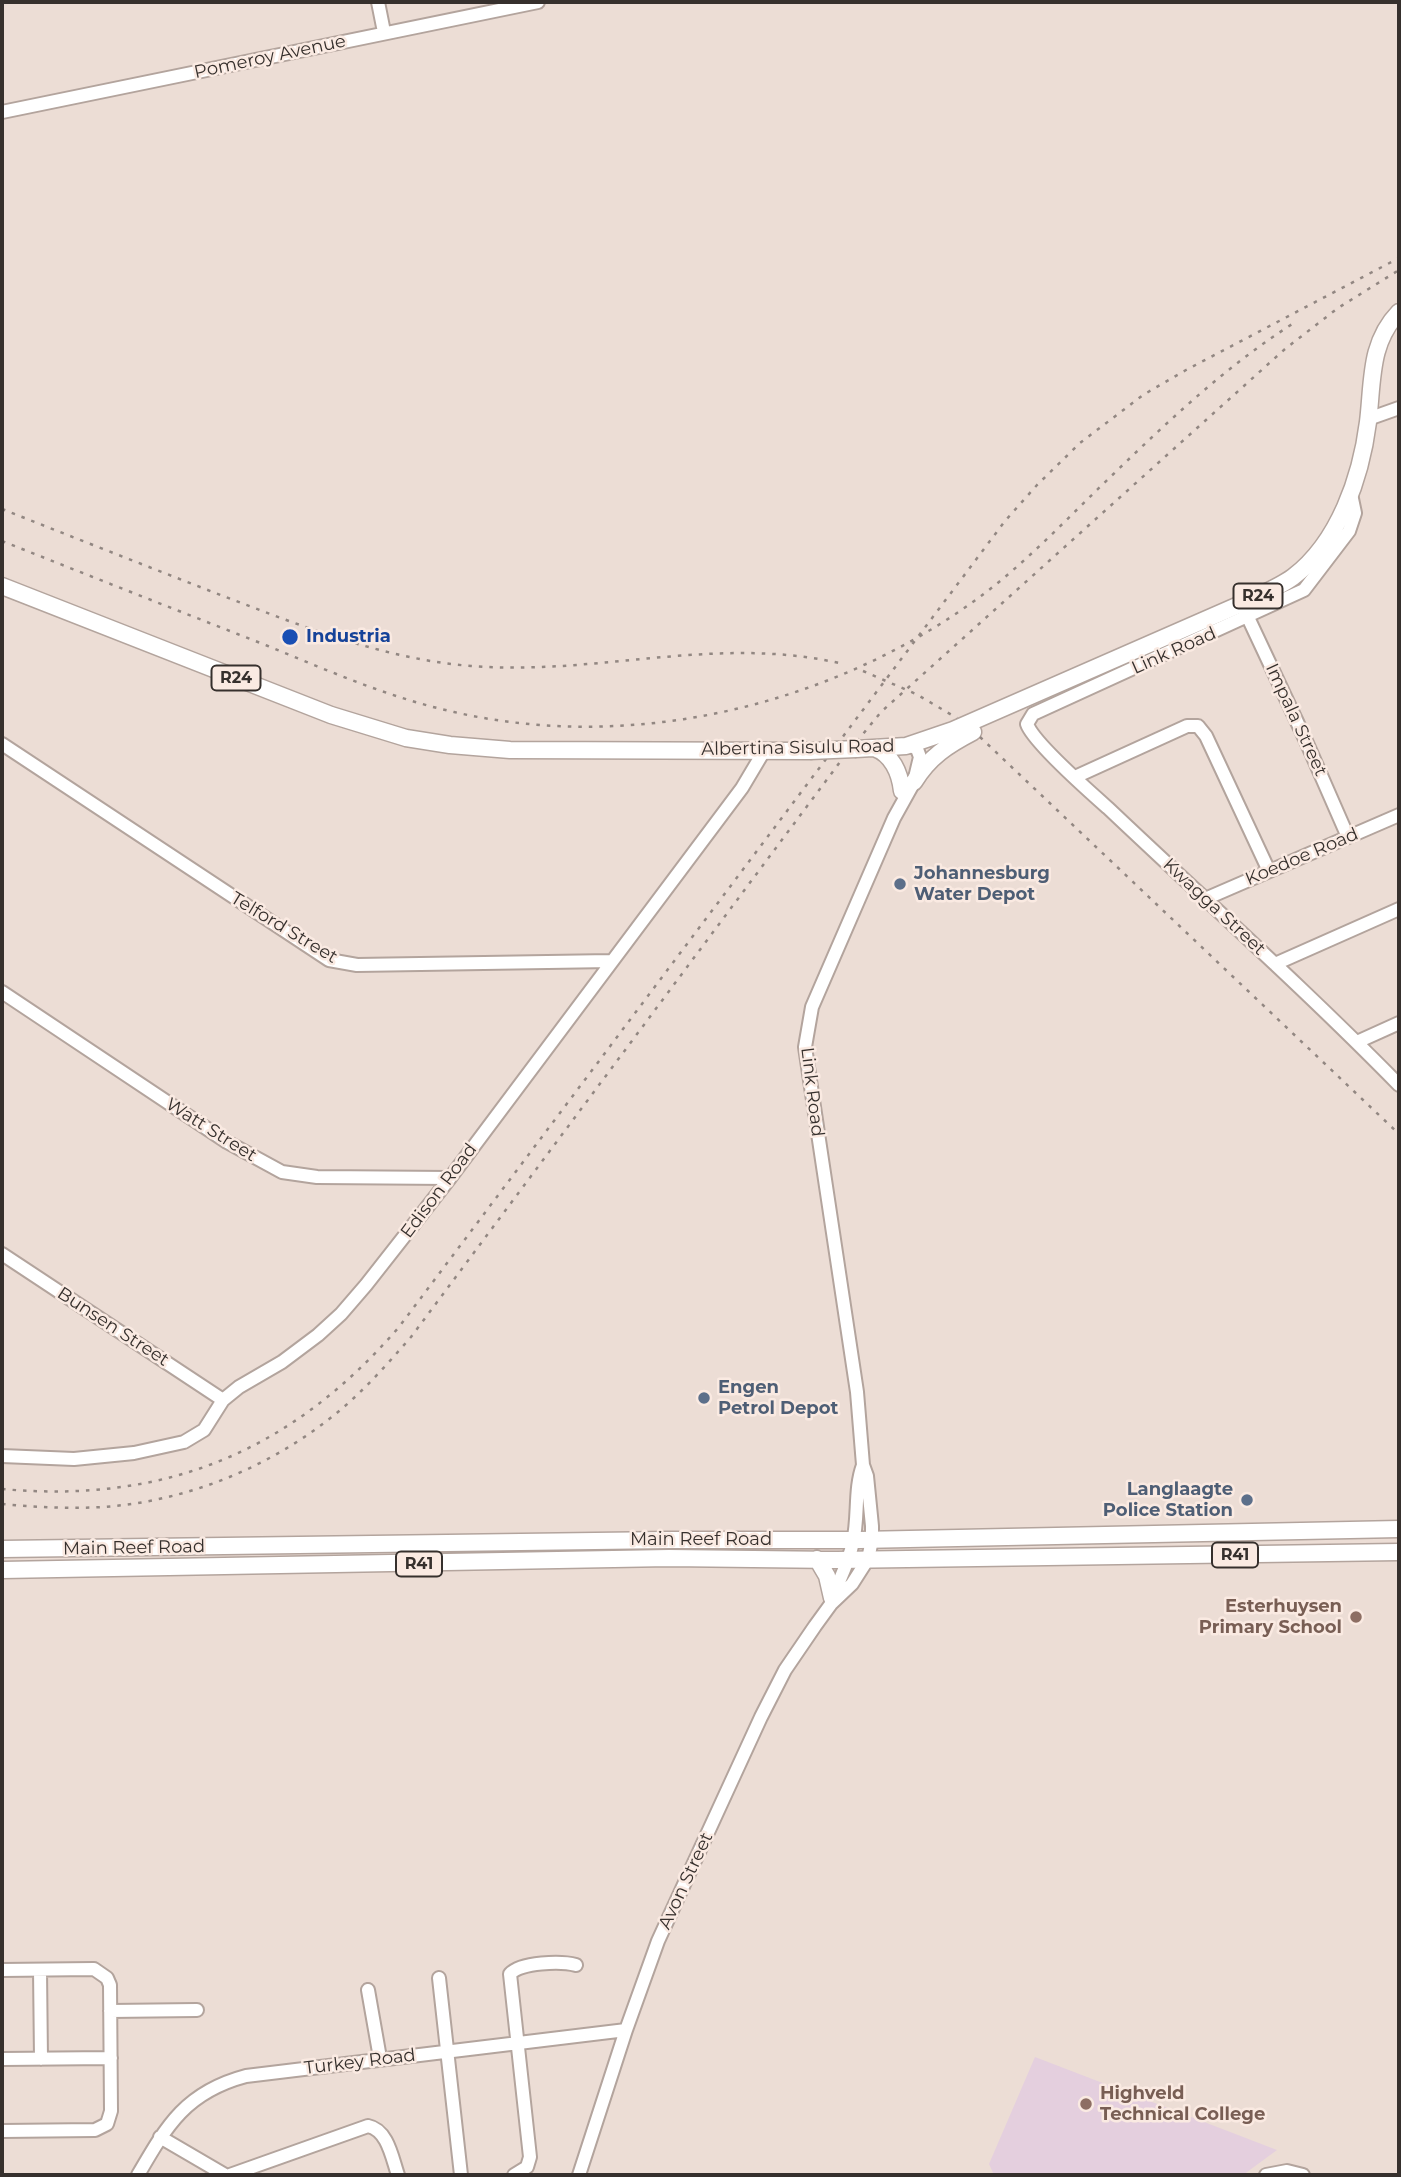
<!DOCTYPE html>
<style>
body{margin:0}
#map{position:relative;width:1401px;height:2177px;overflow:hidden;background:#ecddd5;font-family:Montserrat,sans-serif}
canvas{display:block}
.frame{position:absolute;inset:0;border:4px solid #36302d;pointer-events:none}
</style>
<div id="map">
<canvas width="1401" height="2177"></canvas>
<div class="frame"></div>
</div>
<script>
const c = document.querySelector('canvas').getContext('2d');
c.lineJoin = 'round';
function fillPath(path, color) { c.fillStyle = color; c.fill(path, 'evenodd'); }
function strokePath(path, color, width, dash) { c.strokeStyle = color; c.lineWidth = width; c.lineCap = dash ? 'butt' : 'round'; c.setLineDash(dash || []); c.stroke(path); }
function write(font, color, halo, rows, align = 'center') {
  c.font = font + ' Montserrat,sans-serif'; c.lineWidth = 5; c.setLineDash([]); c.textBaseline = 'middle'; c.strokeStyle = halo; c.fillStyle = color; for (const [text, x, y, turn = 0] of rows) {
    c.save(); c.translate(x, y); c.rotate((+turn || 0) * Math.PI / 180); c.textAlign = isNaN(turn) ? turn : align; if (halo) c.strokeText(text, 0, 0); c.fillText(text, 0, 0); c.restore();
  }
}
fillPath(new Path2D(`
 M1035,2057L1277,2150L1243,2175H994L989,2164Z`), '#e4cfde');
const minor = new Path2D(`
 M378,2L384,32
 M2,112L538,2
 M1368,419L1399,408
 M1351,494L1355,513L1349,531L1304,590L1033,714L1027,724C1033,742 1091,793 1108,808C1205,900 1305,989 1399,1085
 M1245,611L1306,741L1348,837
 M2,744L329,960L357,965L611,961
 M1075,777L1187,726H1198L1206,736L1269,871
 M1205,899L1399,815
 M1275,964L1399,909
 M2,992L227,1142L282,1172L317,1177L450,1178
 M1357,1042L1399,1023
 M2,1254L223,1400
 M2,1456L74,1459L134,1453L184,1442L204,1430L223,1400L239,1387L282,1362L318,1335L341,1314L366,1285L450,1178L742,788L764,751
 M832,1599C839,1580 849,1562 853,1542C859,1517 854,1489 863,1465
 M2,1970L94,1969L107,1978L110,1985L111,2111L107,2124L95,2130L2,2131
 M40,1970L41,2059
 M439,1978L461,2175
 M368,1990L380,2058
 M110,2011L197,2010
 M2,2059L111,2058
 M160,2137L225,2175
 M138,2175C167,2125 186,2092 246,2076L626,2030
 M230,2175L368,2126C388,2130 392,2158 398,2175
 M514,2175L527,2167L530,2157L510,1974C521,1962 561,1961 576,1965
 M579,2175L626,2030L658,1941L761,1717L785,1670L815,1626L831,1604L852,1584L868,1559L872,1540V1526L867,1476L863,1465L857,1392L805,1047L812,1007L894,818L914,782L920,757L917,749L909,745
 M1266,2175L1287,2171L1303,2175`);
const major = new Path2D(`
 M2,586L331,715L406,738L450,745L510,750L810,751
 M874,748C892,754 900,773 902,791
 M856,749L906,746L953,730L1241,604C1259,595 1278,588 1293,577C1339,542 1361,477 1368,422C1373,381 1369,343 1399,312
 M914,782C929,757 948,745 973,732
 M2,1549L669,1540H860L1399,1529
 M817,1559L827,1576L832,1598
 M2,1570L669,1558L837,1560L1399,1552`);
strokePath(minor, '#b3a49d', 16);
strokePath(major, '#b3a49d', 19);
strokePath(minor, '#fff', 12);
strokePath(major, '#fff', 16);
strokePath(new Path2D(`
 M2,509C75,538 149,567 223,596C304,627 384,659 471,666C597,676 714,635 839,663
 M2,541C90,576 179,611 268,646C329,671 390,698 454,712C632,753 830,706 977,599C1022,566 1061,525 1101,486C1163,426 1224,367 1297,321
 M863,671L916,694L957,718
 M980,737L1399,1134
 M2,1489C166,1504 292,1451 399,1327L1005,521L1037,485L1080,443L1143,395L1186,370L1399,258
 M2,1504C36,1507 69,1509 103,1507C191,1501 278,1464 345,1406C369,1385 390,1361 411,1337L840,762L881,712L1285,349L1338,308L1399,270`), '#928782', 2.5, [3.5, 7]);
const majorBridge = new Path2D(`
 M810,751L856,749`);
strokePath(majorBridge, '#b3a49d', 19, []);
strokePath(majorBridge, '#fff', 16);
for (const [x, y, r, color] of [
 [290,637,9,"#1a4fb4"],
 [900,884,7,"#5c6f8a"],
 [704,1398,7,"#5c6f8a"],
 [1247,1500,7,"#5c6f8a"],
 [1356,1617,7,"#8d6e63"],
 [1086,2104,7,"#8d6e63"]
]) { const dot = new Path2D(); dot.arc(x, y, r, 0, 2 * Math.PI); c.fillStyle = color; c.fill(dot); strokePath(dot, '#faeae2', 2.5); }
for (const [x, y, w] of [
 [1258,596,49],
 [236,678,49],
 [1235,1555,46],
 [419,1564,46]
]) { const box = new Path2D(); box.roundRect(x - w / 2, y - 12.5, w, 25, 5); c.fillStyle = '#faeae2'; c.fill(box); strokePath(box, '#36302d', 2); }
write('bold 16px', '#36302d', null, [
 ["R24",1258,596],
 ["R24",236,678],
 ["R41",1235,1555],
 ["R41",419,1564]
]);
write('18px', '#36302d', '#faeae2', [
 ["Pomeroy Avenue",270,57,-12],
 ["Link Road",1174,651,-24],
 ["Impala Street",1296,720,65],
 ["Albertina Sisulu Road",798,748,-1],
 ["Koedoe Road",1302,857,-23],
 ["Kwagga Street",1214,907,43],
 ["Telford Street",284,928,31],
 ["Link Road",812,1092,83],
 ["Watt Street",211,1130,32],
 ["Edison Road",439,1191,-53],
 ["Bunsen Street",113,1327,33],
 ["Main Reef Road",701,1540],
 ["Main Reef Road",134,1548,-1],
 ["Avon Street",686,1881,-65],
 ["Turkey Road",360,2062,-7]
]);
write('bold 18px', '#164399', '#faeae2', [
 ["Industria",306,637]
], 'left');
write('bold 18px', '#4e5e75', '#faeae2', [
 ["Johannesburg",914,874],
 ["Water Depot",914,895],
 ["Engen",718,1388],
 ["Petrol Depot",718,1409],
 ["Langlaagte",1233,1490,"right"],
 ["Police Station",1233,1511,"right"]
], 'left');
write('bold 18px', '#785e54', '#faeae2', [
 ["Esterhuysen",1342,1607],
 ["Primary School",1342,1628],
 ["Highveld",1100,2094,"left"],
 ["Technical College",1100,2115,"left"]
], 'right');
</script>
